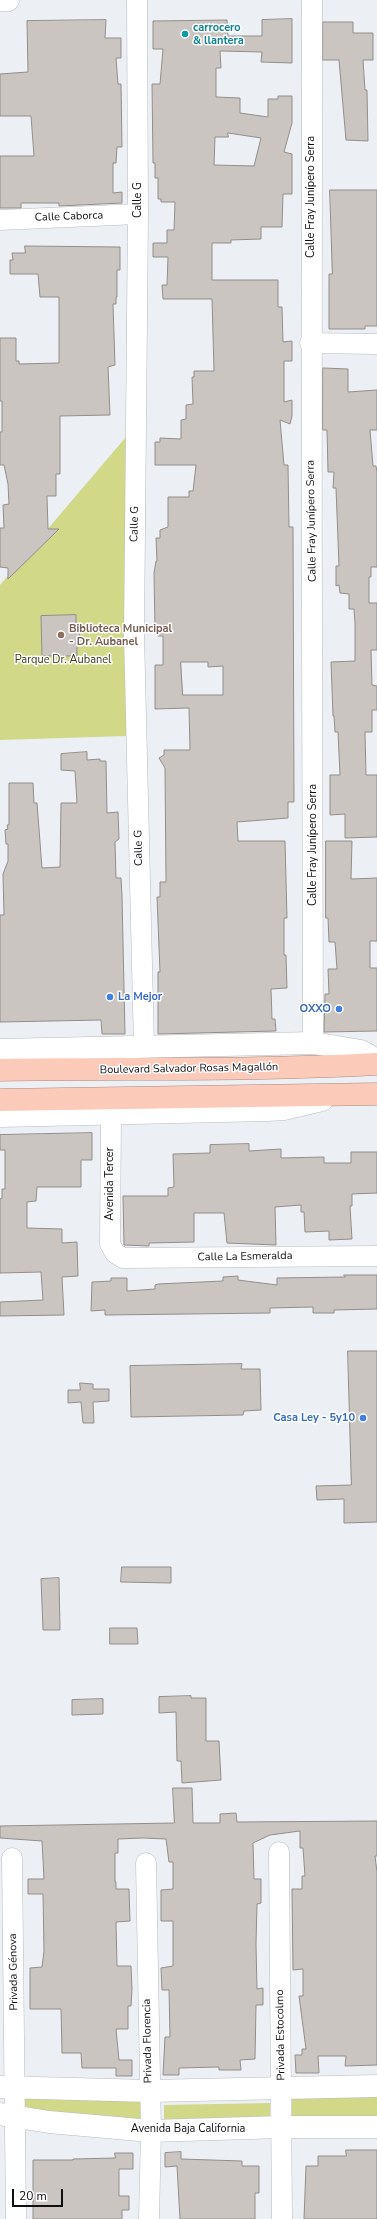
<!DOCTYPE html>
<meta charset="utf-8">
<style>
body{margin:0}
#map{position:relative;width:377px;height:2219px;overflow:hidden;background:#ecf0f5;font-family:"Nunito Sans",sans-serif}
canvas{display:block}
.scale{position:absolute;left:12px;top:2189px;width:51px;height:18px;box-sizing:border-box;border:2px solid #0e0f11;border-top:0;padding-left:5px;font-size:12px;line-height:14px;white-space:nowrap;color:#0e0f11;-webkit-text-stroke:3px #fff;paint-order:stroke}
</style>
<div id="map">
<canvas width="377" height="2219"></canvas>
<div class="scale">20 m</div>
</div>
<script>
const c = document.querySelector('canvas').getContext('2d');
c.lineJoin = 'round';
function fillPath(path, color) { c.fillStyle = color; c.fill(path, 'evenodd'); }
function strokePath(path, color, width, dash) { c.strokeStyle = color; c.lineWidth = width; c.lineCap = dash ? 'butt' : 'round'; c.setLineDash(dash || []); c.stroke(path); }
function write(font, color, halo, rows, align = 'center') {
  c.font = font + ' "Nunito Sans",sans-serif'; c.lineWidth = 3; c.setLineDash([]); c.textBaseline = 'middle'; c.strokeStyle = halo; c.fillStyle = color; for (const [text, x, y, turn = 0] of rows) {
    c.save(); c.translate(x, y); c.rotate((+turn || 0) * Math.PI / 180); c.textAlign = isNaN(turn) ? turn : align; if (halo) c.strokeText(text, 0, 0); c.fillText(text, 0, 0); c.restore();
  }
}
fillPath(new Path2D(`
 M126,437L127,736L0,740V585Z
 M24,2096L141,2102V2124L24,2109Z
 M292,2097H377V2116L292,2117Z
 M270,2103V2119L164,2120V2105Z`), '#d1d888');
const building = new Path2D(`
 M292,19V63L261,62L262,52L220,51L221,68H216V97L240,98V113L268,117V99H278V96H292V123L284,152L292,154V194H283L282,227H261V239L231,240V243H212V280H278V307H282L283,342L292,341V361H284V402L292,400V416L290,424L280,420L284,465H288L289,527H293L294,802H288V818L237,822L238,841H285L287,918H284V955H286L287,988L271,989L272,1019H275L276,1031L158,1034V972H160L157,897H160V882H166L165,768L159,758L164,755V750H190L189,708L155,709V665H163V636H158V630H155L154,573L156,561H157L156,538H160V530L168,527V497H189V491H193L196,465H155V442H160V438L181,439V420L186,419V405L193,404L192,377H194V371H214L212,299H163L162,285H167L168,257H153V243H167V230H174L175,202H161V199H158V178H155V163H153L152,84H160L163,49H153V21L227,20L228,36H262V20ZM228,133L261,138L254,166L214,165L215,137H228ZM181,662H208V667L223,666V695H183Z
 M106,20L105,38H121V58H116L118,84H121L122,147H117L116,163H113V193L122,192V203L59,206V203H21V208H0V156H34L31,116H0V74L28,72L27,21Z
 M323,22H353V33H373V60H363L365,90H367L368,141L346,140L339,60H323Z
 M330,190H377V326H365V329H329V274H332Z
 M25,246L120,247V270H117V297H116V304H113L115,365L108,367L110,415L60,416V474H56V496H47L48,529H59L8,579V568L0,567V528H4L3,505L9,504L8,484L4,465H0V432H2V401H0V338H16V361H19V364L59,363V297H40L38,274H10V260H13L12,253H25Z
 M323,368L348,369V392L377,390V430H370L373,466H376L377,472V567H371V577H369V603H377V650H371L372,685L377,686V710H372V732H365L366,775H377V837L345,838V814L330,815V775H340L338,732H335L334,716H333L331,662L355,661V623L354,609H349V594L340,593L339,585L336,586V566H339L336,488H333L334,472H328L327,430H323Z
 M76,615V624L79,625L80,645H77V656H42L41,616Z
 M87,752V760L100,759V761H106L107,813L118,812L119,839L115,842L116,878H121L122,896L125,1034H102L101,1020L0,1022V915H4L3,874L8,861V844H6L5,830L8,829L7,825H9V783H33L34,803H37L42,868L60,867L61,803H77L75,771L61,770V754Z
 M326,841H352L351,879L377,878V941H370V968H377V1031L324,1032L325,994H329L328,969H337L335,942H329L328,918H326Z
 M92,1133V1160H81V1187H37L36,1201L27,1202V1228L62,1229V1243L77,1242L78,1276L62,1277L64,1315L0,1316V1302L43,1300L41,1272L0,1273V1199L2,1198V1189H5V1150H0V1135Z
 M249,1144V1151L281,1149V1158L324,1157V1163H351V1152H377V1193L352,1194V1206H350L352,1239L329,1240V1231L305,1232L304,1212H301V1205L275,1207L276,1245L227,1243L224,1213H194V1242L149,1243V1246L124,1245L123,1196H168V1188L174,1187L173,1154L210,1153V1145Z
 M344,1275H377V1309L334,1310V1313H313V1307L270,1308V1313L105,1315V1310L91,1311L92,1282L111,1281V1278H127V1291L155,1289V1285L158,1284L223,1281V1277L238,1276V1280L277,1285V1278L345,1277Z
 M348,1351H377V1522L344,1523V1499L317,1500L316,1486L351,1485Z
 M242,1364L241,1369H260L261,1410L244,1411L243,1415L131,1417L130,1366Z
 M80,1383L93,1384V1389H109V1401L93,1402L94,1423H83L81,1402L68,1403V1390H80Z
 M122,1567H171V1583L121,1582Z
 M59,1578L60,1630H43L41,1579Z
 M110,1628H137L138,1644H110Z
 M191,1696V1698H206V1741H219L221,1780L182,1783L181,1761H177L176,1712L159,1713V1697Z
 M103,1699V1714L72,1715V1700Z
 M173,1788H192L193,1823H220V1814L236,1813L237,1822L377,1821V1856H375L377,1872V2065L345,2066L346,2056H318L319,2073H296L295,2055H302V2049H306L299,1996H303V1969L293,1970L292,1889H302V1876H305L303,1848H300V1831L270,1835L253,1843L254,1879H261V1903L257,1904L256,1944L257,1989L263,1988V2005H256L255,2059L240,2060L241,2070H219V2067L179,2068V2075H163L165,2037H170L169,1990H162L161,1968L173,1966V1921H161V1890L173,1889V1862H169L166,1839L143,1838L118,1839V1853H115V1882H116V1889H129L130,1921L116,1922L117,1966H131L132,1989L131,2006H128V2029H116L119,2060H132V2076H116V2068H82L81,2053H62L61,2009H30V1968L42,1967L44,1951L43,1894H28V1879H44L42,1841L0,1838V1826L174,1823Z
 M346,2150H377V2219H304L306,2166H318V2156H346Z
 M181,2152V2159L242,2161V2166H259V2193H255V2219H180L177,2166L165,2167V2153Z
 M115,2153H133V2169H119V2196H129V2210H122V2219H33V2160H73V2159L115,2158Z`);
fillPath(building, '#cbc5c2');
strokePath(building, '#938d8a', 1);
const street = new Path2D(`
 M137,0L138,214L134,634L144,1047
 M312,0C310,348 313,695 313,1043
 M0,220L138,214
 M310,343L377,344
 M111,1114L110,1244L115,1253L123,1258L377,1256
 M279,1852L282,2219
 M12,1858L16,2219
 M146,1863L151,2131L149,2219`);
const secondary = new Path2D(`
 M0,0H8
 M0,1050L313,1043L361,1051L377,1060
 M0,1116L267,1110L284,1109L322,1100
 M0,2087L149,2091L377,2086
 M0,2114L49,2122L151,2131L282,2127H377`);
const highway = new Path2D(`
 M0,1070C126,1068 251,1071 377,1064
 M0,1100L377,1094`);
strokePath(street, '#b7bbc0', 21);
strokePath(secondary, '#b7bbc0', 23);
strokePath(highway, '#a9897e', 23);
strokePath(street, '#fff', 20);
strokePath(secondary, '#fff', 22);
strokePath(highway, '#fccab9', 22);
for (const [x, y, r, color] of [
 [185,34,4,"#0f9aa8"],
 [61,635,4,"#8d6e63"],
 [110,997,4,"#3f7fe0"],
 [339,1009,4,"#3f7fe0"],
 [363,1418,4,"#3f7fe0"]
]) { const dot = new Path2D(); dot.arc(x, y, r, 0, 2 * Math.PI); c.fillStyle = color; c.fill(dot); strokePath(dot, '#fff', 1.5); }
write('bold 11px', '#0d838f', '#fff', [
 ["carrocero",193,28],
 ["& llantera",193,41]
], 'left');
write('11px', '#0e0f11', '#fff', [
 ["Calle Fray Junípero Serra",311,197,-90],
 ["Calle G",138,200,-90],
 ["Calle Caborca",69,217,-2],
 ["Calle Fray Junípero Serra",312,521,-91],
 ["Calle G",135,524,-89],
 ["Calle Fray Junípero Serra",313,845,-90],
 ["Calle G",139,848,-91],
 ["Boulevard Salvador Rosas Magallón",189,1069,-1],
 ["Avenida Tercer",110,1184,-90],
 ["Calle La Esmeralda",245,1257,-1],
 ["Privada Génova",14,1972,-91],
 ["Privada Estocolmo",281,2035,-91],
 ["Privada Florencia",148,2041,-91],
 ["Avenida Baja California",188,2129]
]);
write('bold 11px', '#785e54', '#fff', [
 ["Biblioteca Municipal",69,629],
 ["- Dr. Aubanel",69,642]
], 'left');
write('11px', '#393b14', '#fff', [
 ["Parque Dr. Aubanel",63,660]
]);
write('bold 11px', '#366cbe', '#fff', [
 ["La Mejor",118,997,"left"],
 ["OXXO",331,1009],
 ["Casa Ley - 5y10",355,1418]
], 'right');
</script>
